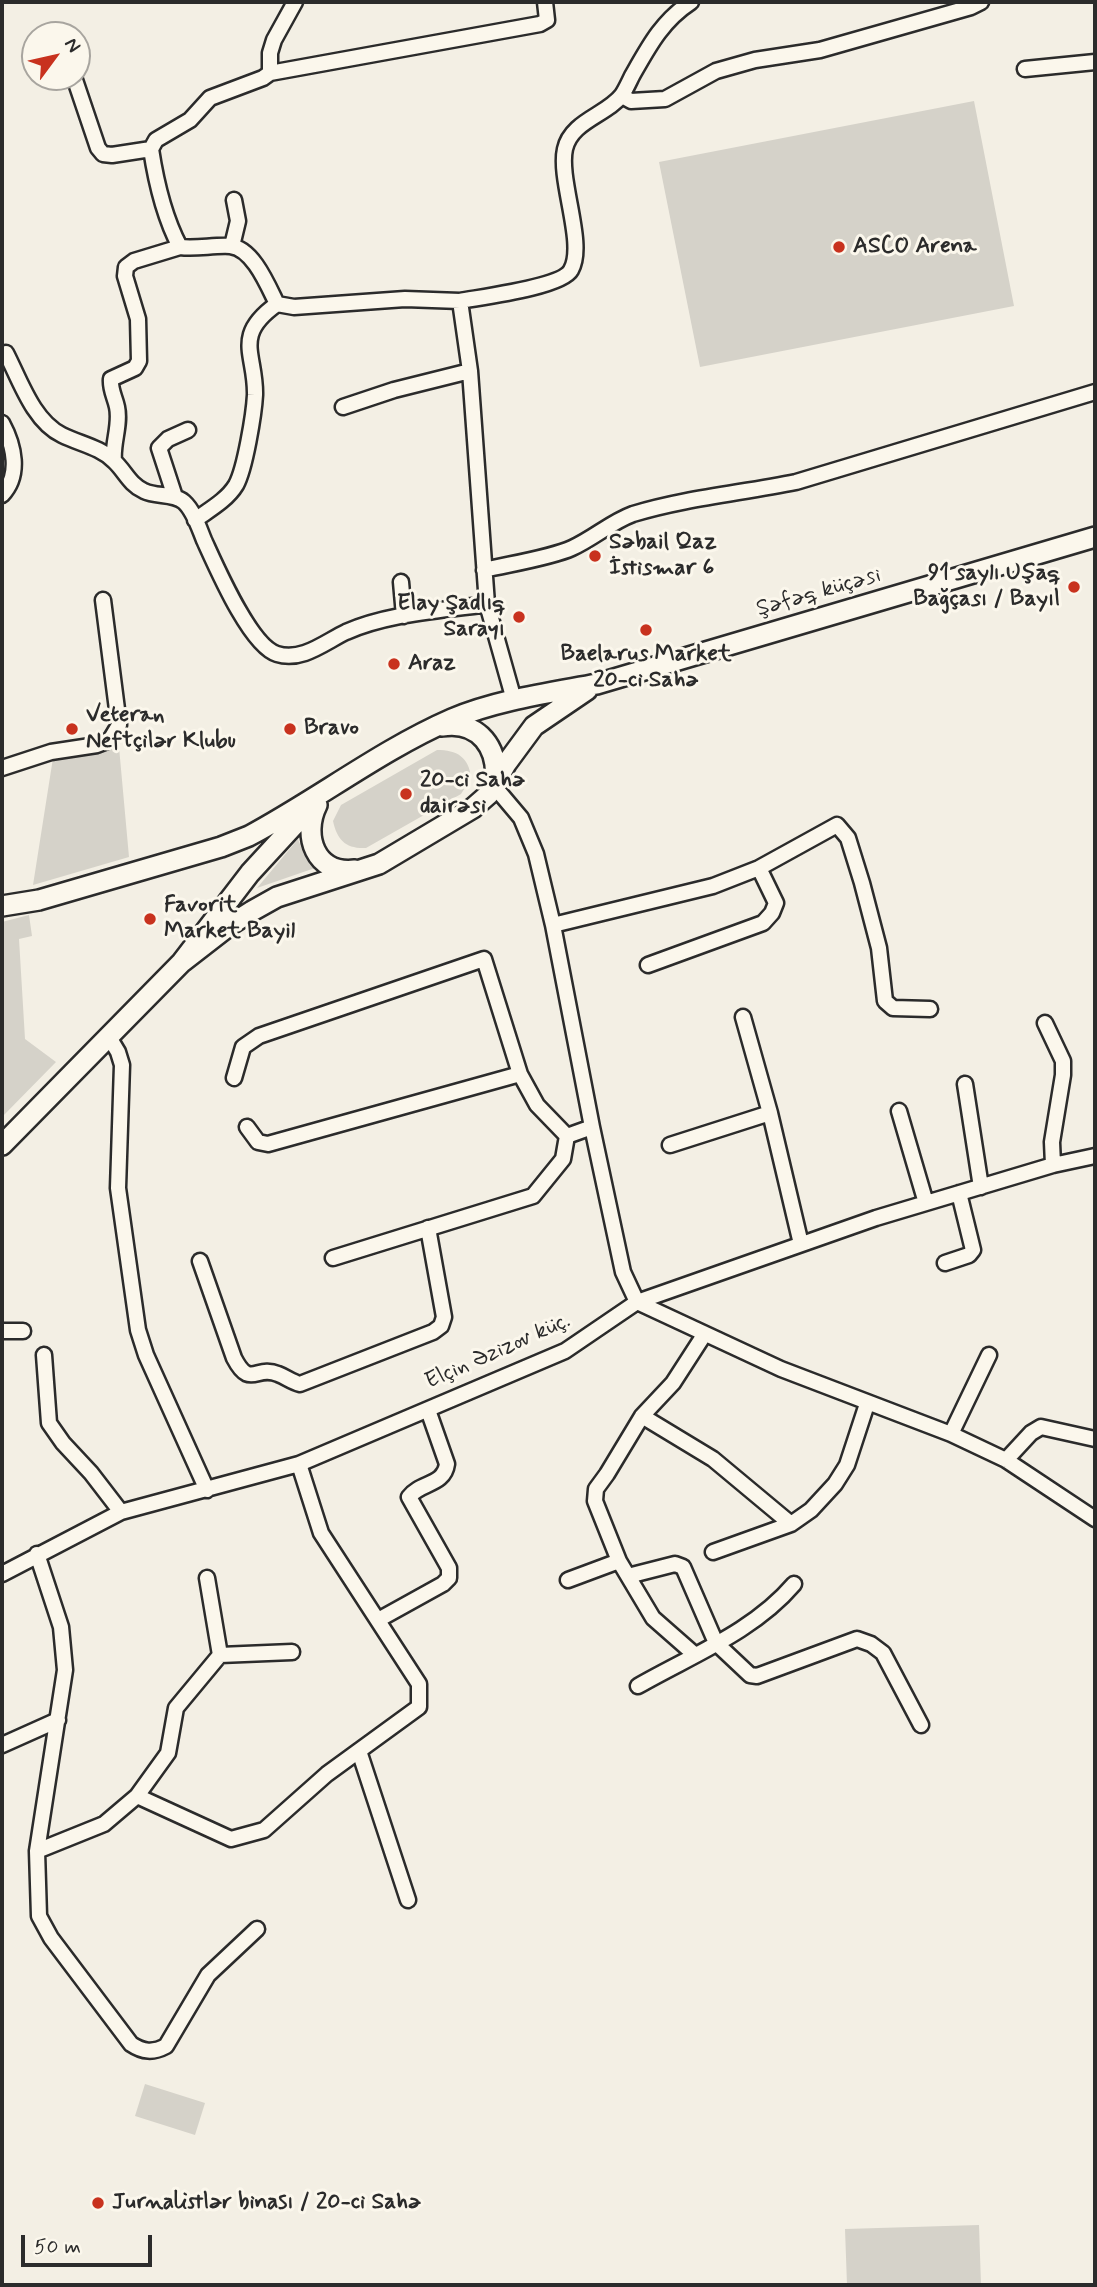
<!DOCTYPE html>
<meta charset="utf-8">
<style>
body{margin:0}
#map{position:relative;width:1097px;height:2287px;overflow:hidden;background:#f3efe4;font-family:Mynerve,sans-serif}
canvas{display:block}
.frame{position:absolute;inset:0;border:4px solid #2b2b2b;pointer-events:none}
.north{position:absolute;left:21px;top:21px;width:70px;height:70px;box-sizing:border-box;background:#fbf7ec;border:2px solid #a8a59f;border-radius:50%;rotate:57deg;font-size:19px;font-weight:700;line-height:28px;text-align:center;color:#2b2b2b}
.north::after{content:'';display:block;margin:auto;width:24px;height:32px;background:#c8321e;clip-path:polygon(50% 0,100% 100%,50% 72%,0 100%)}
.scale{position:absolute;left:21px;top:2235px;width:131px;height:32px;box-sizing:border-box;border:4px solid #2b2b2b;border-top:0;padding-left:9px;font-size:21px;line-height:24px;white-space:nowrap;color:#2b2b2b;-webkit-text-stroke:5px #fbf7ec;paint-order:stroke}
</style>
<div id="map">
<canvas width="1097" height="2287"></canvas>
<div class="frame"></div>
<div class="north">N</div>
<div class="scale">50 m</div>
</div>
<script>
const c = document.querySelector('canvas').getContext('2d');
c.lineJoin = 'round';
function fillPath(path, color) { c.fillStyle = color; c.fill(path, 'evenodd'); }
function strokePath(path, color, width, dash) { c.strokeStyle = color; c.lineWidth = width; c.lineCap = dash ? 'butt' : 'round'; c.setLineDash(dash || []); c.stroke(path); }
function write(font, color, halo, rows, align = 'center') {
  c.font = font + ' Mynerve,sans-serif'; c.lineWidth = 6; c.setLineDash([]); c.textBaseline = 'middle'; c.strokeStyle = halo; c.fillStyle = color; for (const [text, x, y, turn = 0] of rows) {
    c.save(); c.translate(x, y); c.rotate((+turn || 0) * Math.PI / 180); c.textAlign = isNaN(turn) ? turn : align; if (halo) c.strokeText(text, 0, 0); c.fillText(text, 0, 0); c.restore();
  }
}
fillPath(new Path2D(`
 M974,101L1014,306L700,367L659,162Z
 M119,747L129,857L33,885L53,758Z
 M437,750C457,750 469,757 471,778L461,794L366,848C346,849 337,840 333,821L341,805Z
 M298,839L304,855L315,868L257,888Z
 M29,915L32,936L19,939L25,1039L56,1062L2,1117V922Z
 M145,2084L205,2103L195,2135L135,2116Z
 M979,2225L981,2285H847L845,2229Z`), '#d5d2c9');
const street = new Path2D(`
 M295,2L274,40L270,53V73L263,78L210,98L190,120L156,140L151,149C156,182 164,217 180,247C197,249 213,245 230,246C253,248 268,286 277,304L294,307L405,299L460,301
 M1025,69L1095,62
 M270,73L540,24L547,20L545,2
 M74,77L98,148L103,154L112,155L151,149
 M622,96L631,101L665,99L716,71L755,60L820,50L971,7L981,2
 M232,246L238,221L234,200
 M6,353C20,380 33,421 62,435C80,444 100,447 114,461C125,471 129,484 144,491C156,497 174,493 184,502C194,511 199,528 204,540C216,566 250,646 277,654C302,662 325,642 346,632C389,613 440,611 487,604
 M343,407L394,390L470,371
 M2,423C14,445 21,475 2,495
 M114,461C112,443 121,425 117,407C115,397 110,390 111,379L135,368L139,361L138,319L125,276L126,267L134,261L180,247
 M175,497L159,448L168,439L188,430
 M195,520C209,510 227,500 236,485C245,469 254,414 255,395C256,354 232,336 277,304
 M484,570C509,564 550,558 572,548C594,538 611,522 633,514C686,498 742,493 796,482L1095,392
 M401,582L404,616
 M514,700L487,604L470,371L460,301C481,297 562,287 571,270C586,244 558,180 565,149C571,121 607,115 622,95C626,89 629,82 632,76C649,46 662,21 691,2
 M2,768L51,752L97,745L110,740L119,725L103,600
 M494,786L521,818L536,854L553,925L592,1127L623,1272L637,1302L781,1369L951,1434L1006,1460L1095,1519
 M553,925L713,886L759,868L837,825L848,838L862,883L879,948L885,1001L893,1008L930,1009
 M648,965L763,923L772,913L776,903L759,868
 M743,1017L770,1113L801,1244
 M1045,1023L1063,1061V1075L1052,1142L1053,1165
 M109,1037L118,1052L122,1065L118,1188L138,1330L146,1355L207,1490
 M234,1078L243,1047L259,1036L484,959L520,1074L537,1105L567,1136
 M965,1084L981,1187
 M899,1111L926,1203
 M247,1127L258,1142L268,1144L520,1074
 M670,1145L770,1113
 M333,1258L533,1196L563,1159L567,1136L592,1127
 M200,1261L234,1358C250,1389 256,1365 278,1374C286,1377 292,1382 300,1384L433,1332L441,1326L444,1317L428,1228
 M945,1263L969,1255L973,1250L959,1193
 M2,1331H23
 M44,1355L49,1423L63,1443L91,1473L121,1512
 M642,1416L713,1459L791,1524
 M951,1434L989,1355
 M1006,1460L1031,1433L1041,1427L1095,1439
 M713,1552L791,1524L811,1510L835,1484L847,1465L867,1404
 M37,1554L61,1627L65,1670L37,1851L39,1916L51,1938L131,2044C143,2052 153,2053 166,2046L208,1975L257,1929
 M2,1574L121,1512L299,1464L565,1351L637,1302L876,1218L1053,1165L1095,1156
 M628,1576L675,1564L683,1567L716,1643L750,1675L757,1676L857,1639L871,1644L883,1653L921,1725
 M207,1578L220,1655
 M568,1580L619,1561
 M378,1620L443,1584L449,1578V1568L409,1497C420,1482 444,1486 447,1464L428,1410
 M694,1654L653,1618L619,1561L595,1501L596,1489L607,1474L642,1416L673,1383L704,1335
 M638,1686C692,1655 753,1632 794,1584
 M2,1745L58,1720
 M359,1751L408,1900
 M137,1796L231,1839L264,1830L327,1774L419,1707V1684L321,1533L299,1464
 M37,1851L104,1824L137,1796L168,1753L176,1708L220,1655L292,1652`);
const secondary = new Path2D(`
 M442,726C480,720 499,749 495,783
 M317,805C302,835 315,875 355,870
 M2,906L39,900L221,847L249,836C318,799 381,750 452,719C497,700 549,693 597,684L1095,537
 M181,963L230,925L252,911L277,897L379,864L473,808L489,794L506,764L534,726L587,690
 M2,1145L181,963L250,873L308,810`);
strokePath(street, '#2b2b2b', 19);
strokePath(secondary, '#2b2b2b', 24);
strokePath(street, '#fbf7ec', 14);
strokePath(secondary, '#fbf7ec', 19);
for (const [x, y, r, color] of [
 [839,247,7,"#c8321e"],
 [595,556,7,"#c8321e"],
 [1074,587,7,"#c8321e"],
 [519,617,7,"#c8321e"],
 [646,630,7,"#c8321e"],
 [394,664,7,"#c8321e"],
 [72,729,7,"#c8321e"],
 [290,729,7,"#c8321e"],
 [406,794,7,"#c8321e"],
 [150,919,7,"#c8321e"],
 [98,2203,7,"#c8321e"]
]) { const dot = new Path2D(); dot.arc(x, y, r, 0, 2 * Math.PI); c.fillStyle = color; c.fill(dot); strokePath(dot, '#fbf7ec', 2.5); }
write('bold 23px', '#2b2b2b', '#fbf7ec', [
 ["ASCO Arena",853,247],
 ["Səbail Qaz",609,543],
 ["İstismar 6",609,569],
 ["91 saylı Uşaq",1060,574,"right"],
 ["Bağçası / Bayıl",1060,600,"right"],
 ["Elay Şadlıq",505,604,"right"],
 ["Sarayı",505,630,"right"],
 ["Baelarus Market",646,655,"center"],
 ["20-ci Sahə",646,681,"center"],
 ["Araz",408,664],
 ["Veteran",86,716],
 ["Neftçilər Klubu",86,742],
 ["Bravo",304,729],
 ["20-ci Sahə",420,781],
 ["dairəsi",420,807],
 ["Favorit",164,906],
 ["Market Bayil",164,932],
 ["Jurnalistlər binası / 20-ci Sahə",112,2203]
], 'left');
write('23px', '#2b2b2b', '#fbf7ec', [
 ["Şəfəq küçəsi",819,593,-16],
 ["Elçin Əzizov küç.",498,1352,-24]
]);
</script>
